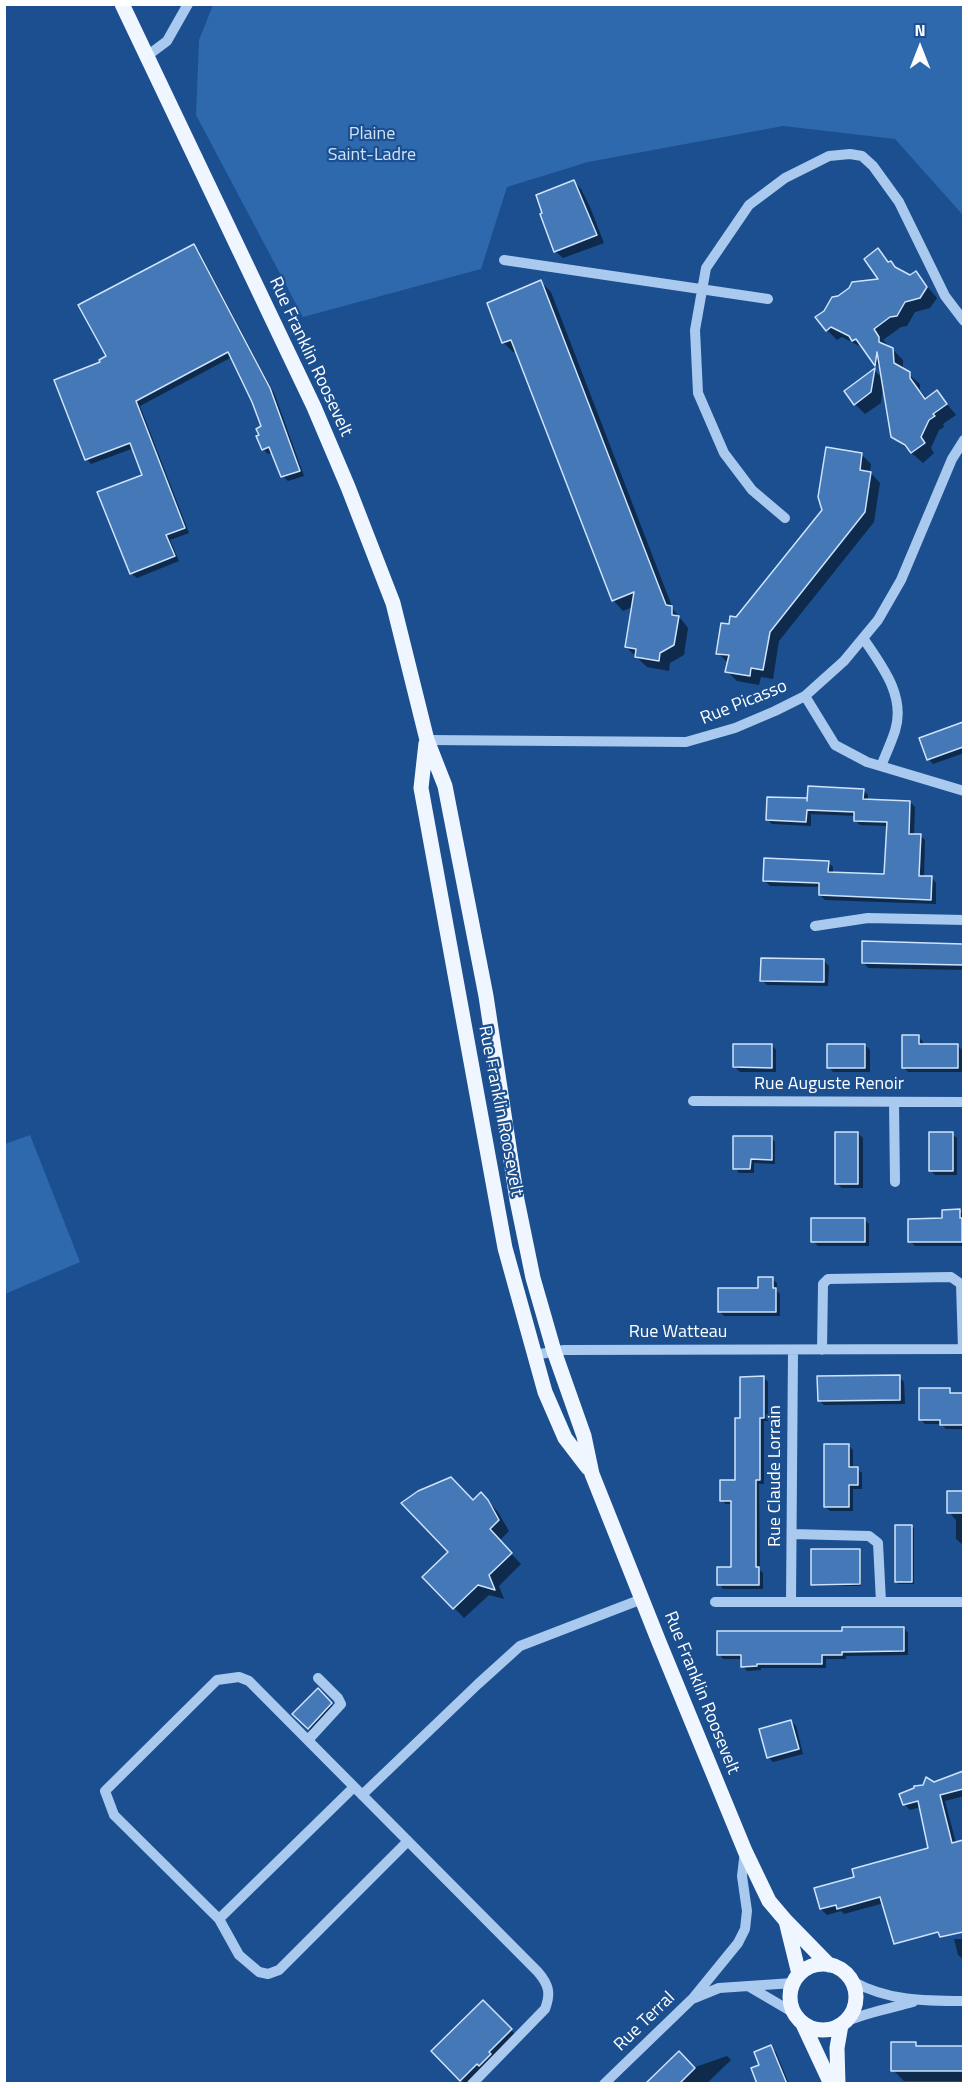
<!DOCTYPE html>
<style>
body{margin:0}
#map{position:relative;width:968px;height:2088px;overflow:hidden;background:#1b4f8f;font-family:"Titillium Web",sans-serif}
canvas{display:block}
.frame{position:absolute;inset:0;border:6px solid #fff;pointer-events:none}
.north{position:absolute;left:890px;top:18px;width:60px;height:60px;-webkit-text-stroke:4px #1b4f8f;paint-order:stroke;rotate:0deg;font-size:16px;font-weight:700;line-height:24px;text-align:center;color:#fff}
.north::after{content:'';display:block;margin:auto;width:21px;height:27px;background:#fff;clip-path:polygon(50% 0,100% 100%,50% 72%,0 100%)}
</style>
<div id="map">
<canvas width="968" height="2088"></canvas>
<div class="frame"></div>
<div class="north">N</div>
</div>
<script>
const c = document.querySelector('canvas').getContext('2d');
c.lineJoin = 'round';
function fillPath(path, color) { c.fillStyle = color; c.fill(path, 'evenodd'); }
function strokePath(path, color, width, dash) { c.strokeStyle = color; c.lineWidth = width; c.lineCap = dash ? 'butt' : 'round'; c.setLineDash(dash || []); c.stroke(path); }
function write(font, color, halo, rows, align = 'center') {
  c.font = font + ' "Titillium Web",sans-serif'; c.lineWidth = 4.5; c.setLineDash([]); c.textBaseline = 'middle'; c.strokeStyle = halo; c.fillStyle = color; for (const [text, x, y, turn = 0] of rows) {
    c.save(); c.translate(x, y); c.rotate((+turn || 0) * Math.PI / 180); c.textAlign = isNaN(turn) ? turn : align; if (halo) c.strokeText(text, 0, 0); c.fillText(text, 0, 0); c.restore();
  }
}
fillPath(new Path2D(`
 M213,5H963V214H962L895,139L783,126L588,162L507,187L481,269L303,317L196,115L199,40Z
 M30,1135L80,1262L5,1294V1144Z`), '#2e69ad');
fillPath(new Path2D(`
 M574,182L581,189L590,207L604,243L563,258L555,251Z
 M194,246L199,251L275,395L304,476L288,481L283,476L273,452L268,454L263,449L260,436L263,427L254,402L232,357L140,406L189,533L170,540L179,561L137,578L132,574L99,493L144,475L134,448L91,464L87,459L102,363Z
 M878,250L898,270L910,277L916,273L937,298L930,308L915,312L907,326L901,327L883,340L903,360V370L920,384V390L927,399L937,392L956,415L943,424L944,427L939,430L931,448L934,453L923,463L893,437L883,385L881,403L865,414L855,404L874,370L883,379L882,371L865,349L842,337L837,340L827,330L880,280Z
 M541,282L551,292L673,609L688,628L684,655L670,663L669,671L647,667L626,647L633,607L623,611L613,600L517,351L513,352L503,342Z
 M861,454L871,464L870,472L880,483L874,522L779,641L773,679L761,677L759,685L737,681L727,671L728,663L718,653L730,626L823,510Z
 M964,723V753L933,764L929,759L921,739Z
 M863,790L868,795V800L910,802L915,807L914,835H920L925,840L924,878H932L936,883V904L825,900L820,895L821,887L770,886L765,881L828,862L833,867V874L886,876L888,826L860,825L855,820L856,816L811,814V826L772,824L767,819L806,800L808,802Z
 M864,943L964,945V970L868,968L864,963Z
 M824,961L829,966L828,986L767,985L762,980Z
 M919,1037L923,1042V1045H957L962,1050V1072H908L903,1067Z
 M772,1045L776,1050V1072H740L735,1067Z
 M865,1045L870,1050V1072H833L829,1067Z
 M858,1133L863,1138V1188H842L837,1184Z
 M952,1134L957,1138V1175H935L930,1170Z
 M771,1137L775,1142V1164L754,1163V1173H739L735,1168Z
 M959,1211L964,1215V1246H915L910,1241Z
 M864,1219L869,1224V1246H818L813,1241Z
 M772,1279L777,1283V1291L780,1294V1316H724L719,1311L760,1289Z
 M899,1377L904,1382L905,1404L824,1405L819,1400Z
 M764,1378L768,1382V1421H764V1484H759L760,1570L763,1573V1589H723L719,1584L733,1568V1504H726L721,1500L737,1481L741,1419Z
 M949,1390L954,1395H964V1429H946L941,1424H925L920,1419Z
 M848,1445L853,1450V1469H857L862,1473V1489H853V1511H830L825,1507Z
 M949,1492H964V1546L956,1539V1520L949,1512Z
 M481,1494L498,1512L509,1531L499,1541L521,1564L499,1586L504,1599L489,1595L464,1618L424,1577L450,1552L473,1502Z
 M912,1526L914,1528V1584H898L896,1582Z
 M859,1551L861,1553V1586H815L813,1584Z
 M904,1628L908,1633V1655L846,1656V1659H826V1668H761V1670L747,1671L743,1666V1659H723L719,1654Z
 M318,1690L336,1709L313,1733L295,1714Z
 M791,1721L796,1726L803,1754L773,1762L768,1757Z
 M964,1773V1796L945,1801L956,1843L964,1842V1924L898,1938L884,1903L844,1914L841,1911L827,1915L821,1909L856,1878L930,1849L921,1807L910,1810L904,1804L934,1783Z
 M954,1939H964V1960L958,1955Z
 M483,2002L519,2038L472,2084H465L433,2051Z
 M915,2044L919,2047L964,2048V2081H904L893,2070Z
 M771,2047L776,2052L789,2084H759L761,2066Z
 M727,2056L731,2060L706,2084H647Z`), '#0007');
const building = new Path2D(`
 M574,180L597,235L554,252L540,214L542,213L536,195Z
 M194,244L270,388L300,471L281,477L269,447L262,450L256,436L259,435L256,429L261,426L252,402L228,352L136,401L185,528L166,535L175,556L130,574L97,492L142,475L130,443L85,460L54,380L100,362L99,360L106,356L78,305Z
 M878,248L888,262L891,261L895,267L910,275L916,271L927,287L920,298L905,302L897,316L890,317L874,329L879,337V342L893,348L894,363L910,372V378L925,399L937,390L947,404L933,414L935,416L929,420L921,437L925,443L911,453L905,445L891,437L877,352L875,366L856,339L852,341L849,336L831,327L826,331L815,317L824,311L832,297L838,296L849,288L852,282L878,279L864,259Z
 M541,280L666,605L672,606V615L679,616L674,645L660,653L659,661L635,657L636,649L625,647L634,592L612,601L511,340L502,343L487,303Z
 M875,368L871,392L854,405L844,391Z
 M826,447L862,453L860,470L871,472L865,512L770,632L763,670L751,668L750,676L725,672L729,655L716,654L721,623L729,624L730,616L736,617L822,510L818,497Z
 M963,722V747L927,760L919,738Z
 M808,786L864,789L863,799L910,801L909,834H921L919,876H932L931,900L819,895V883L763,881L764,858L829,861L828,872L884,874L887,822L854,821V812L807,810L806,822L766,820L767,797L807,798V801Z
 M862,941L963,944V965L862,963Z
 M761,958L824,959V982L760,981Z
 M902,1035H919V1044H958V1068H902Z
 M733,1044H772V1068L733,1067Z
 M827,1044H865V1068H827Z
 M835,1132H858V1184H835Z
 M929,1132H953V1171H929Z
 M733,1136H772V1160L751,1159L750,1169H733Z
 M960,1209V1218H962V1242H908V1219L942,1218V1210Z
 M811,1218H865V1242H811Z
 M758,1277H773V1288H776V1312H718V1288H758Z
 M900,1375V1400L818,1401L817,1376Z
 M764,1376V1418H760V1480H756V1567H759V1585H717V1567H731V1501H720V1480H735V1418H740V1377Z
 M919,1388H950V1393H963V1425H940V1420H919Z
 M824,1444H849V1467H858V1485H849V1507H824Z
 M451,1477L473,1500L481,1492L488,1500L499,1520L490,1529L512,1553L489,1575L495,1590L478,1585L453,1609L422,1577L448,1552L401,1503L418,1491Z
 M947,1491H963V1513H947Z
 M895,1525H912V1582H895Z
 M811,1549H860V1584L811,1585Z
 M842,1627H904V1651L842,1652V1655H822V1664H757V1666L741,1667V1655H717V1631H842Z
 M318,1688L332,1703L308,1729L292,1714Z
 M791,1720L799,1749L767,1758L759,1729Z
 M963,1771V1789L940,1795L952,1843L963,1840V1932L940,1937L938,1932L894,1944L880,1897L837,1909L836,1905L820,1909L814,1888L854,1877L852,1869L928,1848L918,1801L903,1805L899,1794L914,1788V1786L923,1785L926,1777L934,1782Z
 M483,2000L512,2029L489,2052L491,2054L479,2066L477,2064L460,2081L431,2051Z
 M891,2042H916V2046H963V2071H891Z
 M771,2045L787,2084H757L751,2068L759,2065L754,2052Z
 M679,2051L695,2068L679,2084H645Z`);
fillPath(building, '#4478b7');
strokePath(building, '#cfe3fa', 1.5);
strokePath(new Path2D(`
 M147,56L167,41L188,4
 M504,260L768,299
 M785,518L752,490L724,453L698,393L695,330L706,268L749,205L785,178L829,156L850,154L862,156L873,166L899,202L945,296L964,321
 M863,638C882,666 906,696 895,731C891,743 886,754 881,766
 M805,696L835,745L867,762L964,791
 M427,740L686,742L735,728L775,711L805,696L844,661L878,620L901,580L952,459L964,440
 M815,926L868,918L964,920
 M693,1101L964,1102
 M894,1102L895,1182
 M822,1350L823,1284L828,1279L951,1277L961,1284L963,1349
 M534,1355L564,1350L964,1349
 M792,1534L869,1536L878,1543L881,1602
 M715,1602H964
 M791,1602L793,1350
 M308,1740L341,1704L338,1698L318,1678
 M362,1795L478,1684L520,1646L642,1599
 M408,1841L279,1970L268,1974L259,1972L239,1955L219,1919L114,1815L105,1791L217,1680L239,1677L249,1681L538,1972C549,1985 551,1993 545,2009L472,2084
 M219,1919L354,1787
 M852,1981C888,2001 924,2001 964,2001
 M748,1986L794,2013
 M694,1997L738,1943L745,1929L747,1911L742,1876L745,1851
 M847,2021C869,2012 891,2008 913,2002
 M604,2084L692,1999L719,1988L793,1983`), '#a9c9ee', 10);
strokePath(new Path2D(`
 M122,4L314,407L348,487L393,603L427,740L445,786L486,996L517,1200L533,1278L554,1351L584,1436L592,1474L659,1642L745,1851L769,1901L786,1921L829,1965
 M426,743L421,788L505,1248L545,1392L565,1438L588,1468
 M786,1921L799,1974
 M790 1997a33 33 0 1 1 66 0a33 33 0 1 1-66 0Z
 M803,2024L831,2084
 M838,2084L837,2048L841,2025`), '#f0f6ff', 15);
write('18px', '#cfe3fa', '#1b4f8f', [
 ["Plaine",372,135],
 ["Saint-Ladre",372,156]
]);
write('18px', '#fff', '#1b4f8f', [
 ["Rue Franklin Roosevelt",310,357,65],
 ["Rue Picasso",744,703,-22],
 ["Rue Auguste Renoir",829,1085],
 ["Rue Franklin Roosevelt",500,1111,79],
 ["Rue Watteau",678,1333],
 ["Rue Claude Lorrain",776,1476,-90],
 ["Rue Franklin Roosevelt",701,1693,68],
 ["Rue Terral",645,2022,-44]
]);
</script>
